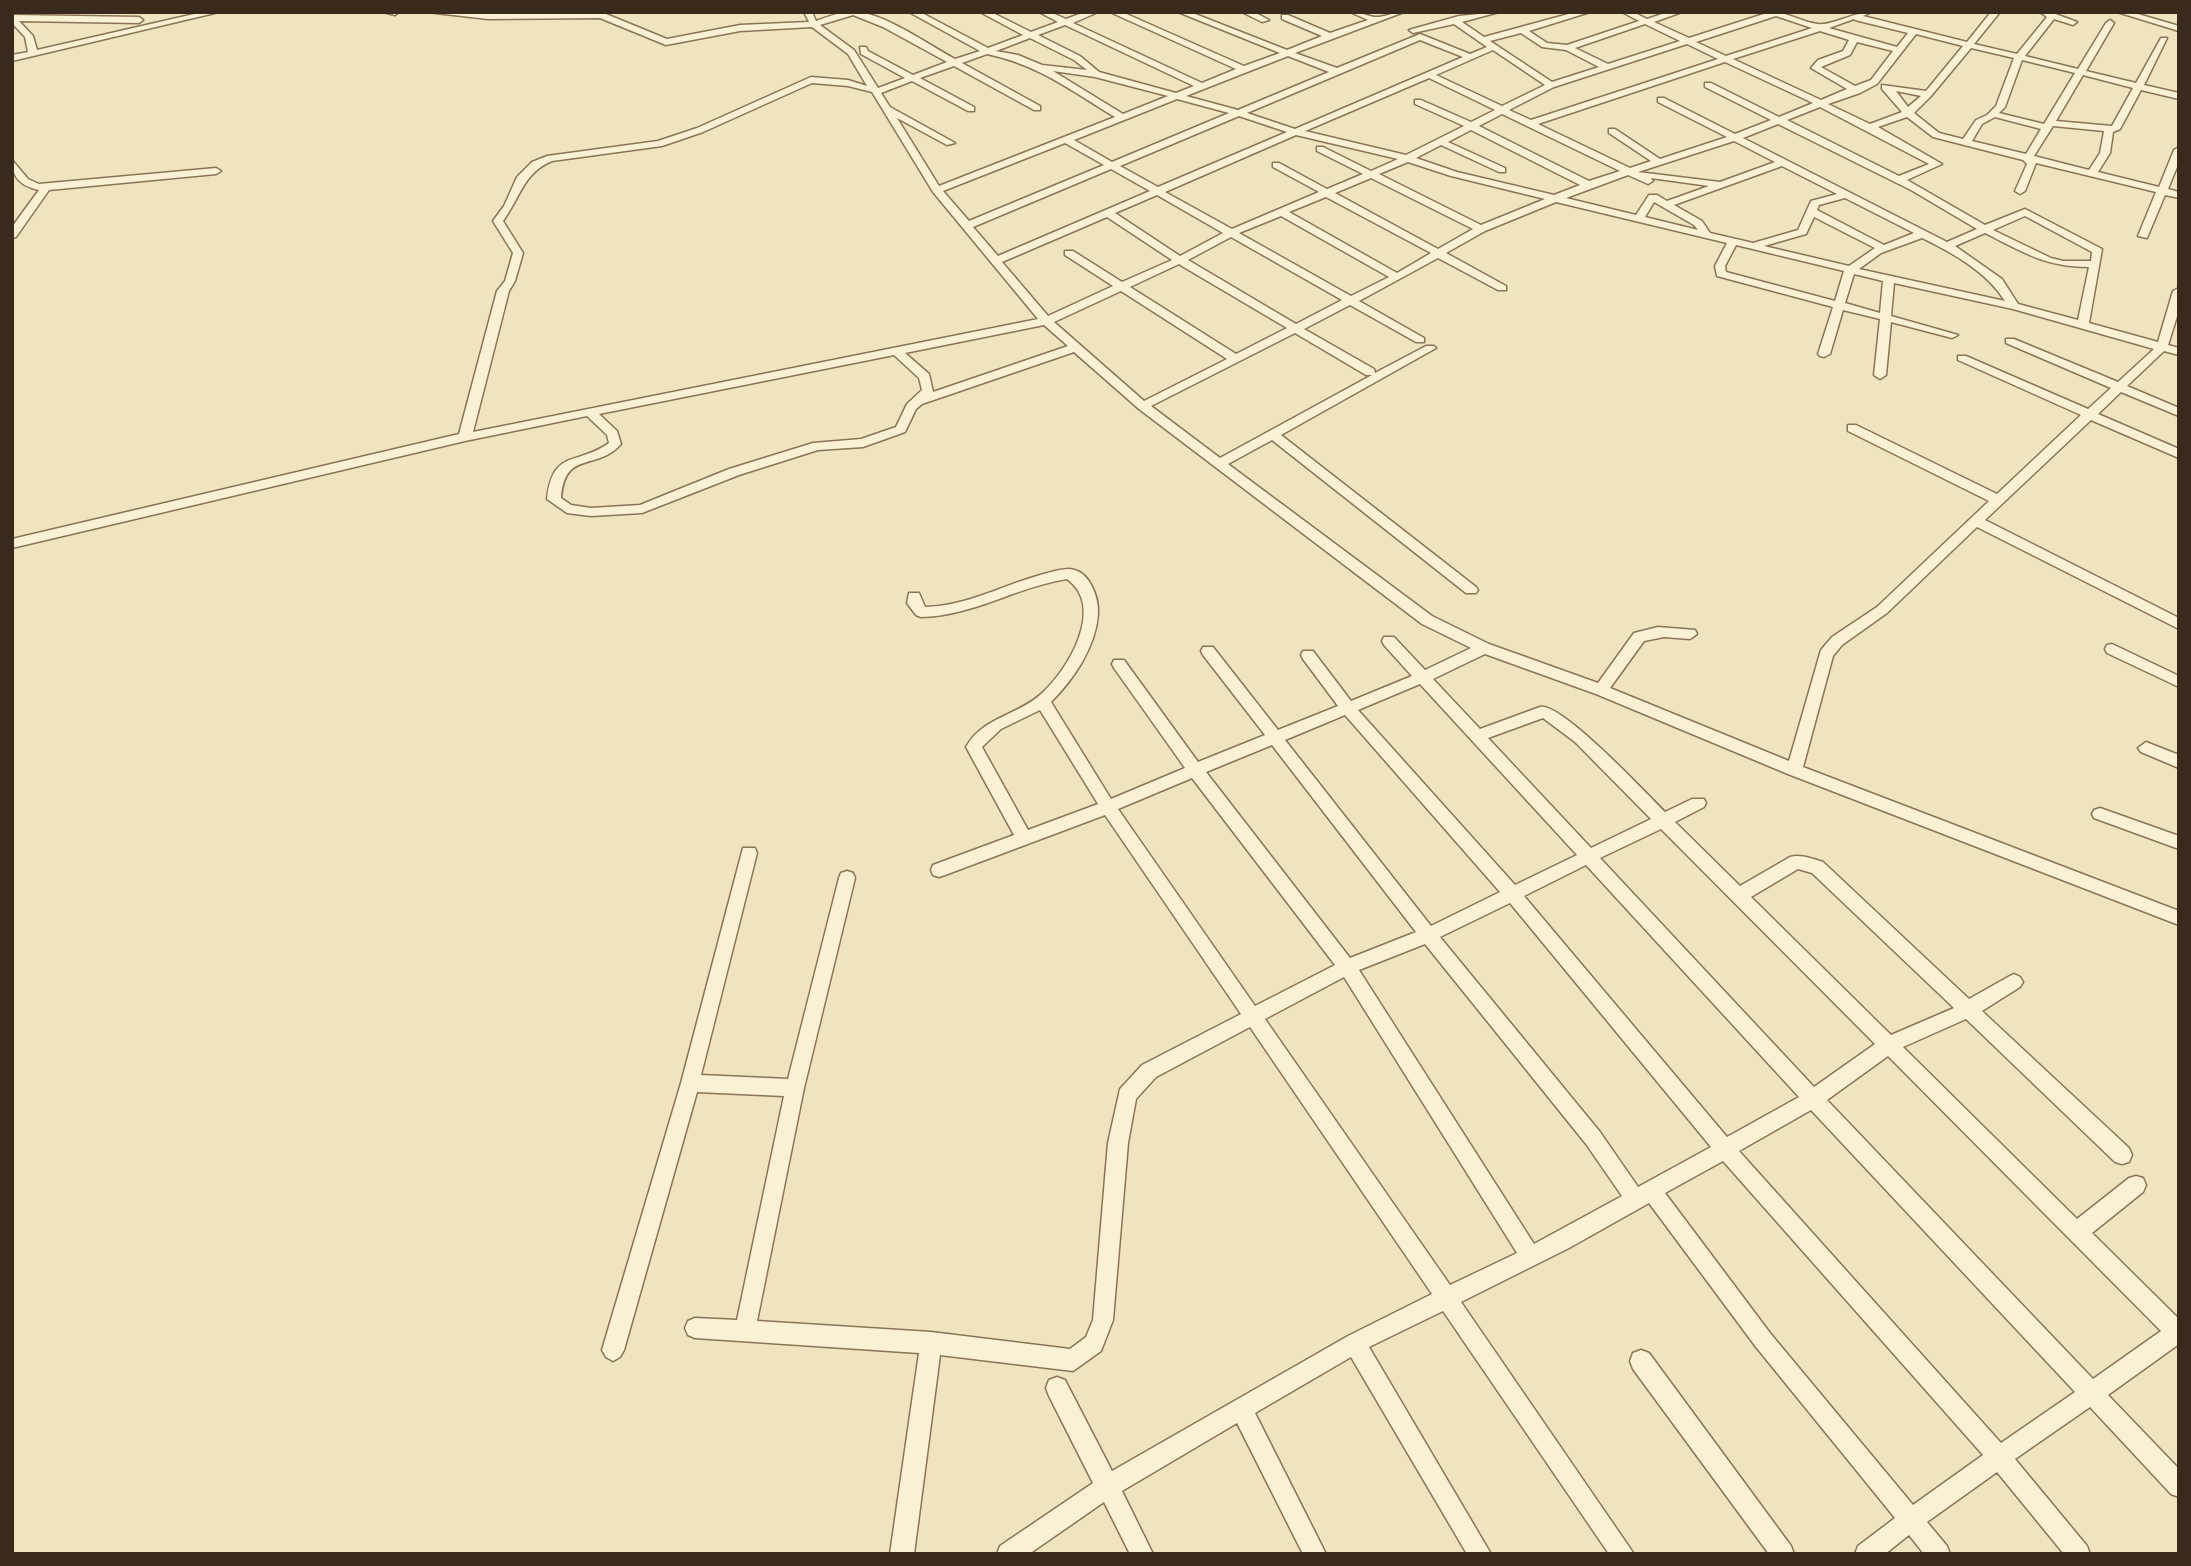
<!DOCTYPE html>
<style>
body{margin:0}
#map{position:relative;width:2191px;height:1566px;overflow:hidden;background:#f0e4c0;font-family:"PT Serif",serif}
canvas{display:block}
.frame{position:absolute;inset:0;border:14px solid #392b1c;pointer-events:none}
</style>
<div id="map">
<canvas width="2191" height="1566"></canvas>
<div class="frame"></div>
</div>
<script>
const c = document.querySelector('canvas').getContext('2d');
c.lineJoin = 'round';
function strokePath(path, color, width, dash) { c.strokeStyle = color; c.lineWidth = width; c.lineCap = dash ? 'butt' : 'round'; c.setLineDash(dash || []); c.stroke(path); }
function fillPath(path, color) { c.fillStyle = color; c.fill(path, 'evenodd'); }
const minor = new Path2D(`
 M203,12H219L12,61V55L28,52L25,37L12,23V15L139,17L143,20L139,23L19,21L33,36L37,50Z
 M383,12H399L395,15Z
 M427,12H601L667,39L740,25L809,22L804,12H812L816,21C831,16 845,10 860,12C890,17 929,45 955,59L980,51L909,12H920L988,48L1023,35L980,12H991L1031,32L1058,22L1039,12H1050L1066,19L1085,12H1098L1073,23L1202,83L1236,69L1110,12H1122L1244,66L1280,53L1178,12H1190L1287,50L1322,36L1282,19V15H1288L1330,33L1368,20L1350,12C1359,12 1365,15 1374,17C1383,18 1394,12 1404,12L1295,53L1337,68L1420,34L1470,54L1487,47L1454,24L1413,33L1409,30L1459,16L1499,12L1462,22L1484,37L1576,12H1590L1529,31L1547,43L1567,45L1639,21L1622,12H1633L1647,19L1668,12H1682L1654,22L1689,38L1770,12C1788,12 1801,22 1818,24C1832,26 1854,12 1872,12L1863,16L1967,42L1991,12H2000L1974,44L2017,54L2047,17L2040,12H2050L2077,22L2073,25L2054,19L2025,56L2078,69L2106,23L2110,20L2114,23L2086,71L2136,83L2161,38H2167L2144,85L2179,93V99L2141,90L2120,129L2113,132L2110,153L2098,172L2159,187L2174,150L2179,147V162L2168,189L2179,192V198L2165,195L2147,238L2138,236L2156,192L2036,163L2025,191L2020,194L2015,191L2027,164L2023,160L1933,137L1907,117L1878,127L1942,164L1907,180L1985,225L2025,209L2102,249L2089,323L2158,342L2173,291L2179,288V310L2168,345L2179,348V355L2164,351L2127,386L2179,408V416L2121,392L2098,414L2179,449V458L2091,420L1985,520L2179,618V629L1977,527L1887,613L1842,645L1833,656L1803,767L2179,911V925L1788,774L1596,694L1485,654L1433,679L1480,729L1540,707C1560,701 1647,794 1665,812L1692,799H1704L1706,803L1704,807L1675,822L1740,886L1790,857C1800,854 1813,859 1823,862L1969,999L2008,977L2014,974L2020,977L2023,982L2020,987L1982,1011L2129,1148L2132,1155L2129,1162L2122,1164L2115,1162L1966,1019L1903,1047L2077,1219L2129,1178L2136,1176L2143,1178L2146,1185L2143,1192L2092,1233L2179,1319V1344L2108,1395L2179,1469V1497L2171,1494L2090,1407L2015,1459L2087,1546L2090,1554H2064L1997,1472L1927,1522L1947,1546L1950,1554H1924L1909,1535L1885,1554H1855L1858,1546L1895,1518L1756,1347L1649,1203L1569,1248L1461,1302L1634,1554H1609L1443,1311L1369,1347L1491,1554H1467L1351,1357L1255,1413L1326,1554H1303L1237,1423L1122,1491L1153,1554H1130L1104,1502L1029,1554H997L1000,1546L1093,1483L1049,1396L1046,1388L1049,1380L1057,1377L1065,1380L1112,1471L1348,1336L1432,1294L1250,1027L1156,1077L1136,1099L1128,1143L1113,1320L1101,1351L1073,1371L940,1355L914,1554H890L919,1353L695,1338L688,1335L685,1328L688,1321L695,1318L737,1320L784,1096L697,1092L624,1350L620,1357L613,1361L606,1357L602,1350L681,1083L743,848H755L757,853L701,1075L788,1079L839,878L841,873L847,871L853,873L855,878L804,1088L757,1321L931,1332L1070,1349L1086,1337L1093,1320L1108,1143L1120,1089L1142,1065L1241,1014L1105,815L945,875L939,877L933,875L931,870L933,865L1014,835L966,747C983,717 1016,716 1040,695C1068,671 1106,607 1067,579C1016,587 973,616 921,617L916,615L907,603L909,593H919L925,607C966,606 999,587 1037,576C1047,573 1059,569 1069,569C1090,570 1099,598 1098,614C1096,647 1073,680 1051,702L1111,799L1185,768L1114,668L1112,664L1114,660H1124L1198,762L1265,735L1203,655L1201,651L1203,647H1213L1278,730L1338,706L1303,659L1301,655L1303,651H1313L1351,701L1412,676L1384,645L1382,641L1384,637H1394L1425,670L1471,648L1422,624L1139,409L1074,352L922,404L916,409L905,432L863,447L818,450L739,475L642,513L591,516L567,513L547,499C553,448 577,466 609,443L607,435L587,416L465,441L12,548V539L459,434L497,291L505,281L513,253L493,221L504,206L517,177L532,162L547,156L658,141L697,128L811,77L848,80L867,86L848,54L812,27L740,31L666,45L600,18L488,19ZM853,15L883,27L947,62L913,75L868,51L866,47H860L861,54L905,78L878,88L854,50L820,25ZM1776,16L1812,28L1726,56L1696,42ZM1854,19L1855,20L1908,33L1897,47L1829,28ZM1645,24L1680,41L1608,64L1575,48ZM1065,25L1194,86L1176,93L1099,72L1080,56L1038,35ZM1820,31L1849,40L1843,51L1818,60L1811,68L1847,89L1821,100L1733,59ZM1521,33L1542,47L1566,50L1599,67L1552,82L1490,41ZM1916,34L1963,46L1926,91L1882,85V89L1902,112L1870,124L1828,104L1860,93L1877,84ZM1030,38L1074,60L1087,70L1042,65L1018,55L996,51ZM1420,40L1463,57L1295,129L1247,113ZM1857,42L1893,51L1871,80L1855,86L1821,67L1850,55ZM1687,44L1718,59L1531,120L1509,110L1554,87ZM1971,48L2014,58L1996,106L1987,115L1976,120L1963,139L1939,133L1914,113L1931,96ZM1493,50L1545,85L1502,106L1436,75ZM987,54C1039,65 1070,90 1115,117L939,186L897,118L947,145L955,143L890,107L881,93L912,81L968,111H974V107L920,78L954,66L1034,110H1040V106L962,63ZM1288,56L1329,72L1238,110L1186,96ZM2022,60L2075,73L2044,124L1999,113L2005,107ZM1725,62L1813,103L1779,117L1711,83H1705V87L1771,120L1735,134L1664,98H1658V102L1727,137L1660,159L1615,129H1609V133L1651,161L1630,168L1538,124ZM1053,71L1095,77L1168,96L1123,114ZM2083,75L2133,88L2112,126L2056,121ZM1429,78L1495,110L1471,122L1421,100H1415V104L1464,126L1406,155L1305,131ZM812,83L848,86L872,92L933,192L1038,319L473,432L509,291L515,281L523,253L503,221C520,198 524,172 552,161L662,146L703,132ZM1896,91L1921,96L1908,107ZM1177,99L1229,113L1112,162L1074,140ZM1820,107L1929,164L1899,176L1787,120ZM1502,114L1620,171L1589,181L1479,126ZM1239,116L1287,132L1158,187L1120,166ZM1995,117L2041,129L2026,154L1972,141L1982,124ZM1778,124L1911,190L1977,229L1947,242L1743,138ZM2053,126L2104,131L2100,153L2089,170L2034,156ZM1471,130L1580,185L1554,195L1457,172L1416,158L1441,145L1499,172H1505V168L1448,142ZM1296,135L1398,159L1371,171L1323,147H1317V151L1363,174L1327,189L1279,163H1273V167L1319,192L1232,229L1165,192ZM1734,141L1775,162L1720,182L1638,172ZM1065,143L1104,165L969,221L943,191ZM1408,162L1451,176L1545,199L1481,225L1379,174ZM1782,166L1837,194L1811,201L1798,230L1753,243L1710,233L1702,221L1674,205ZM1111,169L1150,191L998,256L973,227ZM1628,175L1648,184L1653,181L1651,178L1709,186L1667,201L1657,195H1649L1636,215L1566,198ZM1371,178L1473,229L1438,249L1335,193ZM1157,195L1223,233L1180,256L1115,213ZM1326,197L1431,253L1397,273L1289,212ZM1845,198L1914,233L1884,245L1817,210L1819,205ZM1556,202L1727,243L1715,266L1717,276L1833,307L1818,354L1820,356L1824,357L1830,354L1843,310L1880,319L1874,375L1880,379L1886,375L1891,322L1952,338L1958,335L1891,316L1894,283L2013,309L2154,349L2118,382L2014,339H2006V343L2111,388L2088,409L1966,356H1958V360L2081,415L1997,494L1856,425H1848V431L1989,501L1877,607L1832,637L1821,650L1789,761L1610,688L1644,641L1664,637L1690,639L1697,634L1695,630L1658,627L1634,633L1598,683L1489,644L1432,616L1228,464L1272,440L1466,593H1476L1478,590L1476,587L1281,435L1436,348L1434,346H1426L1375,373L1374,369L1304,329L1350,305L1416,342H1424V338L1359,301L1438,258L1498,290H1506V286L1446,253L1485,231ZM1654,202L1694,225L1698,230L1645,217ZM1281,216L1389,277L1351,296L1239,233ZM2025,216L2092,252L2091,261H2063L2051,258L1993,230ZM1107,217L1172,260L1122,282L1073,251H1065V255L1113,286L1048,316L1002,262ZM1814,217L1875,248L1849,266L1764,246L1806,234ZM1985,233C2023,252 2045,267 2089,267L2078,320L2018,304L2002,279L1955,246ZM1231,237L1342,300L1296,324L1188,260ZM1922,238C1953,253 1987,272 2005,301L1859,269L1881,253ZM1736,245L1844,271L1835,301L1726,272L1725,266ZM1179,264L1182,266L1287,328L1236,354L1130,287ZM1854,274L1883,281L1880,313L1845,303ZM1121,291L1227,359L1144,401L1054,322ZM1044,325L1068,346L933,392L929,374L905,353ZM1295,333L1366,375H1372L1220,458L1151,406ZM894,355L919,378L922,390L907,404L896,427L861,439L813,443L729,469L640,505L591,508L571,505L561,498C565,449 596,472 621,444L617,431L599,414ZM1420,684L1577,855L1515,885L1358,710ZM1040,710L1098,804L1028,830L982,747L1001,729ZM1345,715L1500,892L1431,926L1285,740ZM1543,718L1575,742L1651,819L1591,848L1488,738ZM1272,745L1416,932L1350,958L1206,772ZM1192,778L1335,965L1255,1006L1118,809ZM1661,829L1875,1044L1814,1087L1600,858ZM1586,865L1799,1097L1727,1137L1524,896ZM1798,869L1812,873L1954,1008L1891,1035L1751,897ZM1510,903L1711,1147L1638,1187L1600,1132L1440,937ZM1425,944L1586,1144L1622,1196L1534,1244L1359,970ZM1344,977L1517,1253L1450,1285L1265,1019ZM1888,1056L2161,1331L2093,1379L1827,1100ZM1811,1110L2075,1392L2001,1443L1739,1151ZM1723,1161L1983,1455L1913,1505L1770,1333L1665,1193Z
 M1242,12H1254L1269,20L1262,22Z
 M2117,12H2131L2179,26V31Z
 M12,160L28,179L39,184L216,168L221,171L216,174L49,190L16,237L12,238V227L39,190C21,186 12,178 12,160Z
 M2112,644L2179,676V687L2107,653L2105,649L2107,645Z
 M2146,742L2179,755V768L2141,752L2138,748Z
 M2100,808L2179,836V849L2094,818L2092,814L2094,810Z
 M1641,1350L1649,1353L1791,1546L1794,1554H1769L1633,1369L1630,1361L1633,1353Z`);
strokePath(minor, '#8a7457', 3);
fillPath(minor, '#faf0d3');
</script>
